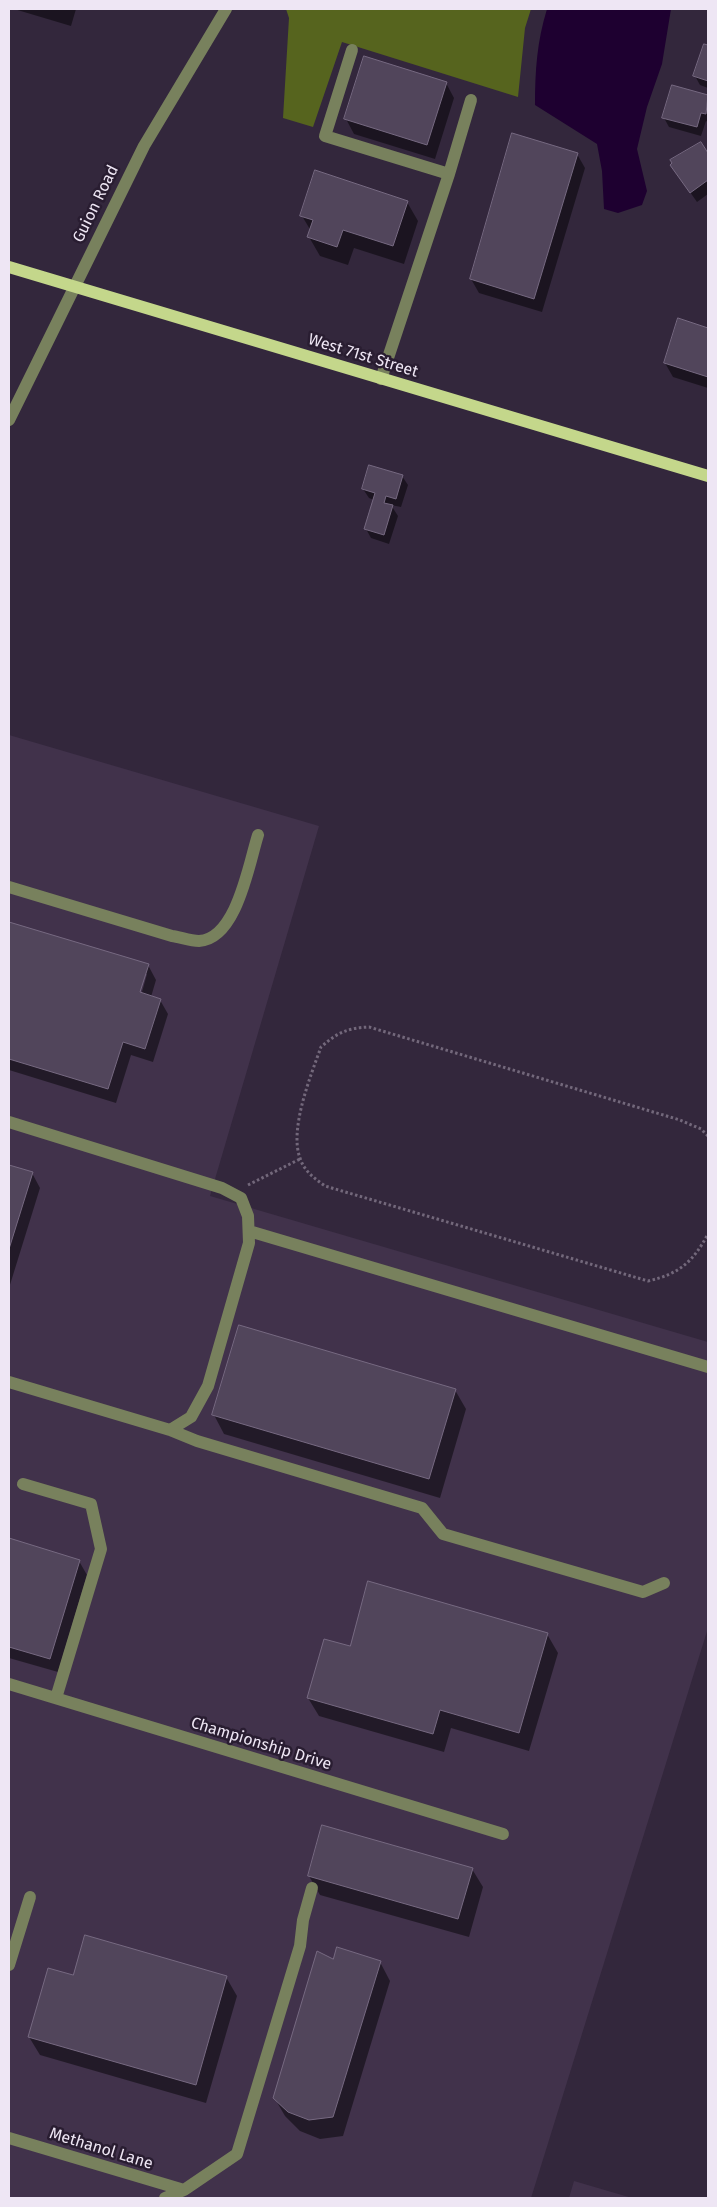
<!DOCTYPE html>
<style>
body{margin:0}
#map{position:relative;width:717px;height:2207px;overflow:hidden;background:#33273c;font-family:"Fira Sans",sans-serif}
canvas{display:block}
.frame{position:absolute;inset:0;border:10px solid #eee6f4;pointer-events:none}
</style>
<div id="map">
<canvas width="717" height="2207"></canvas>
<div class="frame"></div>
</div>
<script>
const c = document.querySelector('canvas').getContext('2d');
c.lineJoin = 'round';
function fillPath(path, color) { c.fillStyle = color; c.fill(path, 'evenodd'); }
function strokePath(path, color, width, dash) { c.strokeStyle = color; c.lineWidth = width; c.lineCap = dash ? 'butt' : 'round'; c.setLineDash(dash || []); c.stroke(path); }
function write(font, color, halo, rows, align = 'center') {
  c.font = font + ' "Fira Sans",sans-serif'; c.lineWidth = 5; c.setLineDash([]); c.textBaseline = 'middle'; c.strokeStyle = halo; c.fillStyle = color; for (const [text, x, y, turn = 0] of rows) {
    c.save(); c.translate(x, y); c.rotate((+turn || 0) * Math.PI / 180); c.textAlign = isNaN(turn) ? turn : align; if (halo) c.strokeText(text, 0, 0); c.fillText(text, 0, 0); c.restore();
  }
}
fillPath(new Path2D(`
 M9,735L319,826L210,1196L708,1342V1628L531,2198H9Z
 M574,2181L632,2198H569Z`), '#41324b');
fillPath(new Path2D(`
 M286,9H531L525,28L518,97L342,42L313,127L283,118L289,18Z`), '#56641e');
fillPath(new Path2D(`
 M547,9H671L662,64L647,107L637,149L647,191L642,205L618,213L604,209L602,171L597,144L535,105C535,71 537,41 547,9Z`), '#1e0030');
fillPath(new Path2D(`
 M14,9H76L71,26Z
 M705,46L708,47V88L700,85L695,76Z
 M446,83L454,98L435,159L354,134L346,119Z
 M673,87L708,97V122L706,121L701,136L669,127L664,118Z
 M701,143L708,156V194L697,202L671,165Z
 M577,154L585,168L542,312L479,293L471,279Z
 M407,202L418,221L404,264L354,248L348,265L320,256L309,237L311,231L302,216Z
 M678,320L708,329V388L673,377L665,363Z
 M402,476L408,485L401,507L391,505L398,516L389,544L371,538L366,529L374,500L369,498L363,489Z
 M9,923L148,965L156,980L151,997L160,1000L168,1014L153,1062L131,1055L116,1103L9,1070ZM144,974H147L140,999L137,998Z
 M9,1166L32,1173L40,1188L9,1288Z
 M455,1390L466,1409L440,1498L224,1434L214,1415Z
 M9,1540L79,1561L87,1575L58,1672L9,1658Z
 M547,1634L558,1653L529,1751L451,1728L444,1752L319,1716L308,1698L350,1648Z
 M472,1869L483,1887L469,1937L320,1895L309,1876Z
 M334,1961L380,1962L390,1981L343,2136L320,2139L300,2131L285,2116L274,2097Z
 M74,1977H226L237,1996L206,2103L40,2055L29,2037Z`), '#0007');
const building = new Path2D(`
 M704,44L708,45V81L693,76Z
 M364,56L447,82L427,145L344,119Z
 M672,85L708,95L706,114L701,113L697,127L662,118Z
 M512,133L578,153L534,299L470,279Z
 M701,142L708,153V180L690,193L670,165L672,163L670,160Z
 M315,170L408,201L393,246L343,230L337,247L307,237L313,220L300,216Z
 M678,318L708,328V377L664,363Z
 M369,465L403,475L396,499L386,496L384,503L393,505L384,535L364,529L375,493L362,489Z
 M9,922L149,964L140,992L161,999L145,1049L123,1042L108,1089L9,1059Z
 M9,1165L33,1172L9,1249Z
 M239,1325L456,1389L429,1479L212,1415Z
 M9,1538L80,1560L50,1659L9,1647Z
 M368,1581L548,1633L519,1733L440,1710L433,1734L307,1698L324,1639L350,1646Z
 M322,1825L473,1868L458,1919L308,1876Z
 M85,1935L227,1976L196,2085L28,2037L48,1968L73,1975Z
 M337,1947L381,1961L333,2117L309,2120L288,2112L273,2098L317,1951L333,1959Z`);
fillPath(building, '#51455b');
strokePath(building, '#766981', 1);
strokePath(new Path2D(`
 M708,1136L701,1129L680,1120L369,1027C348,1028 338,1032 321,1047C311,1075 289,1129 300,1158C304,1171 314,1178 325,1186L648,1281C679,1274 693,1262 708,1234
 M248,1185L300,1159`), '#73687b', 3, [2.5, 2.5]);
strokePath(new Path2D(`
 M352,50L325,136L449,174
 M381,379L449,174L471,100
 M9,420L144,146L226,9
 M9,887L172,936C180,937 190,941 199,941C237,939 249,863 258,835
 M9,1122L222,1188L241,1198L248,1216L249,1243L208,1386L191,1417L170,1430L9,1382
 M249,1231L708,1367
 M170,1430L197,1441L422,1508L443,1534L643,1592L664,1583
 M23,1484L91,1504L101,1549L56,1698
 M9,1684L503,1834
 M9,1965L30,1897
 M9,2138L184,2190
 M165,2198L184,2190L237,2154L300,1946L303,1920L312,1888`), '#78815d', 12);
strokePath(new Path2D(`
 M9,267L708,476`), '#c4d78b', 12);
write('16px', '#eee6f4', '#291d31', [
 ["Guion Road",96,204,-64],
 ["West 71st Street",363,356,17],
 ["Championship Drive",261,1744,17],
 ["Methanol Lane",101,2149,17]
]);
</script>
